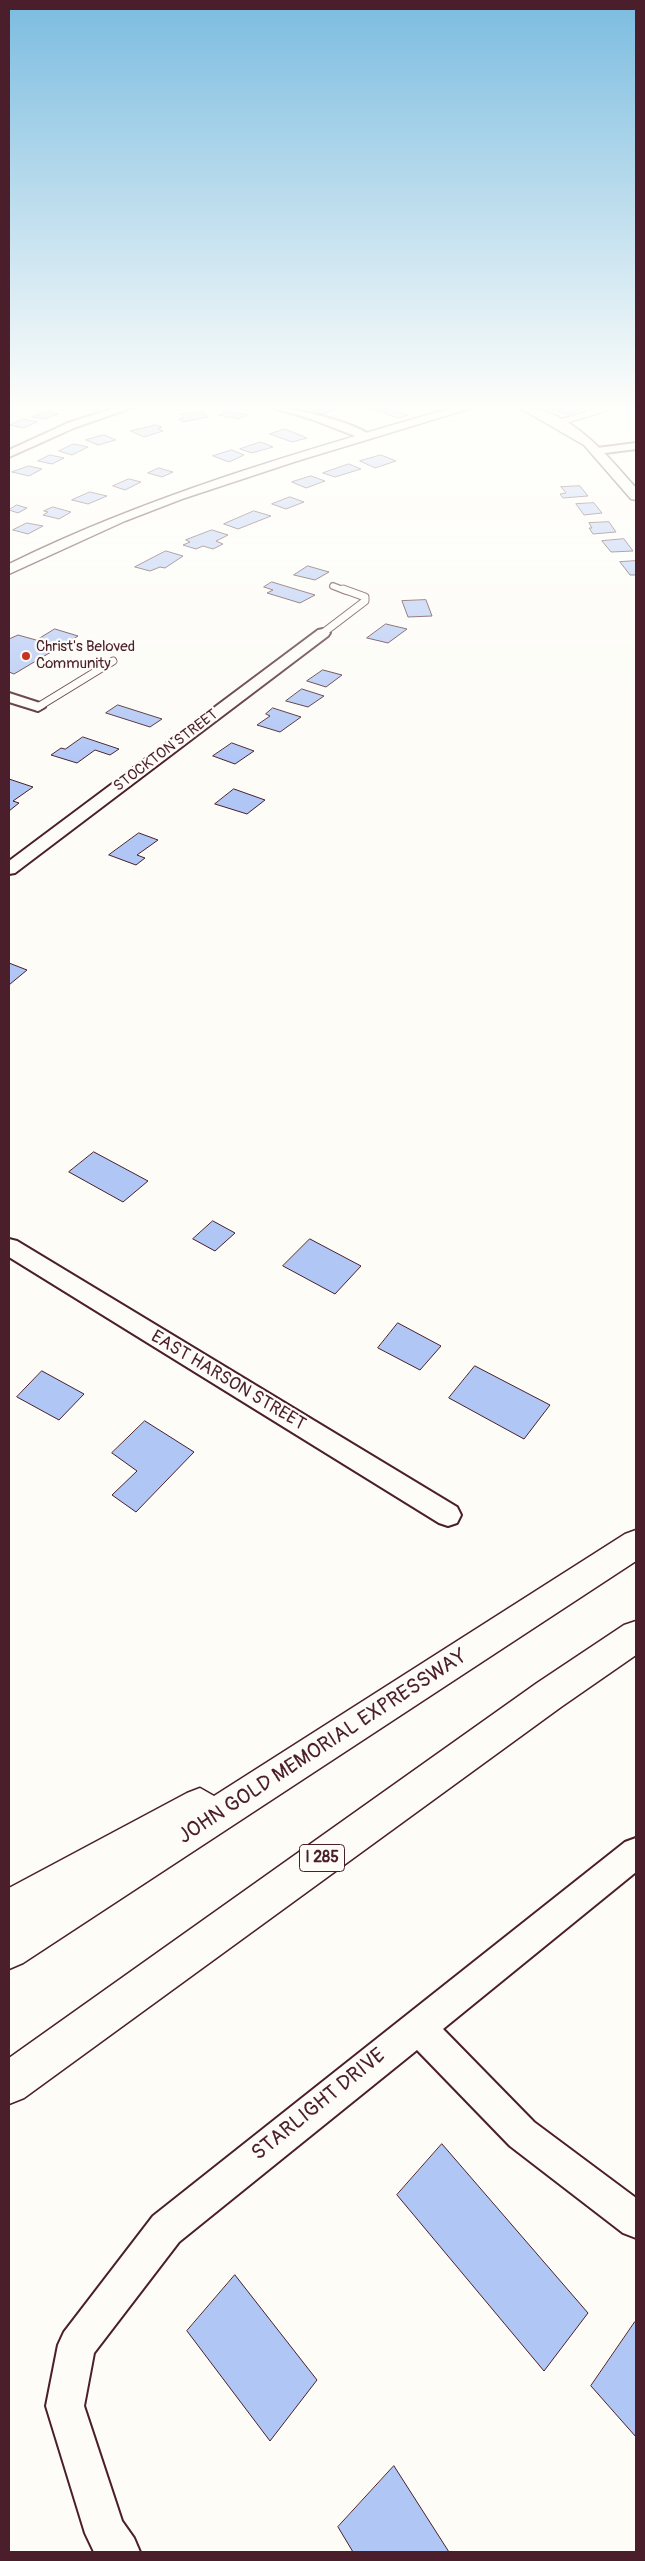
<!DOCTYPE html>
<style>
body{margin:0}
#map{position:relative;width:645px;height:2561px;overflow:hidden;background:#fdfcf7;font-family:Pangolin,sans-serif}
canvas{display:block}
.frame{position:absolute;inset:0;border:10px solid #4a1f2b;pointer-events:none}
</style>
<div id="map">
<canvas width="645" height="2561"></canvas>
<div class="frame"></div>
</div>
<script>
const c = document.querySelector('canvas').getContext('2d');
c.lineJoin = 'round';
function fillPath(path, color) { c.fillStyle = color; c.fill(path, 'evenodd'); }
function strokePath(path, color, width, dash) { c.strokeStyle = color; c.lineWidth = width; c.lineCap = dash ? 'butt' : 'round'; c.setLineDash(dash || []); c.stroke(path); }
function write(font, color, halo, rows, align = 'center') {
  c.font = font + ' Pangolin,sans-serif'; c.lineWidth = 4.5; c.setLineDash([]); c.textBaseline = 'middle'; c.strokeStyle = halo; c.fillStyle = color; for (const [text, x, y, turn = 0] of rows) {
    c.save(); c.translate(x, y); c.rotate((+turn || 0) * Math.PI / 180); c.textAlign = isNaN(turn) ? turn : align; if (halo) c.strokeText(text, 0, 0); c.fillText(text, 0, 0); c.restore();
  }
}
const building = new Path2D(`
 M342,407L322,414L307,408L309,407Z
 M378,407H384L408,415L398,418L372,409Z
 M547,407H587L568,414Z
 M46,411L58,414L44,419L32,417Z
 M227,411L247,415L239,419L219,415Z
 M204,412L208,417L182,422L179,419L184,418L181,414Z
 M23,419L37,422L23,428L10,425Z
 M156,425L162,427L158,429L163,431L144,437L131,431Z
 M285,429L307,438L292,442L270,434Z
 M104,435L116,440L98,445L86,440Z
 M261,442L273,447L252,453L240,449Z
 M74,444L88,447L72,455L59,451Z
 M232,450L244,455L229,462L213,456Z
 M50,455L64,458L52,464L38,461Z
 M381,455L396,461L375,468L360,461Z
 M349,464L361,469L335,477L323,473Z
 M29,466L42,469L29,476L12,472Z
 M159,468L173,472L162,477L148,473Z
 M311,476L325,481L306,488L292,482Z
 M129,479L141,482L125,490L113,486Z
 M580,486L588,496L563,498L560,494L566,493L561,487Z
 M90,492L107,496L88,504L72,500Z
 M290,497L304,502L286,509L272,504Z
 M594,503L602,513L584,515L576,504Z
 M17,505L27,508L18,513L9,510Z
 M53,507L71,512L59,519L43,515L48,512L44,511Z
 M254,511L271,516L238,529L224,524Z
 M609,522L616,532L593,534L589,528H592L589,523Z
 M27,523L43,526L28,534L13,530Z
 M212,530L228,535L216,541L223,544L213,549L203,546L196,549L183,545L190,542L186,540Z
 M624,539L633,551L611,552L602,541Z
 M166,551L183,556L165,568L160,567L150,571L135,567Z
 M636,561V575H630L620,562Z
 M308,566L329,572L315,580L294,575Z
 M272,582L315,595L300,603L267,593L273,590L264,587Z
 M426,600L432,616L408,617L402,601Z
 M386,624L407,629L388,643L367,638Z
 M55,629L78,636L14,674L9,672V639L18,635L36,640Z
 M323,670L342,675L326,687L307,681Z
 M302,689L324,696L308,707L286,701Z
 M118,705L162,719L150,727L106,713Z
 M273,708L301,717L280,732L257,725L270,716L266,714Z
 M83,737L119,749L110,755L95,750L77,763L51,755L61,748L65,749Z
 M232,743L254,751L235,764L213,756Z
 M9,779L33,787L13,801L19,803L9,811Z
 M234,789L265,800L247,814L215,804Z
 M139,833L158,840L137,855L145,858L136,865L109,855Z
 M9,963L27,970L9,985Z
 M94,1152L148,1181L123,1202L69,1172Z
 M213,1221L235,1233L215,1251L193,1239Z
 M310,1239L361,1266L335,1294L283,1266Z
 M398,1323L441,1346L420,1370L378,1348Z
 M475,1366L550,1405L524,1439L449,1398Z
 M42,1371L84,1394L59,1420L17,1397Z
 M145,1421L194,1452L136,1512L112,1495L137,1471L112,1453Z
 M442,2144L588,2313L544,2371L397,2195Z
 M235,2275L317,2380L270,2441L187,2331Z
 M635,2322L636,2323V2437L591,2386Z
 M394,2466L449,2552H353L338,2527Z`);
fillPath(building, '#b0c6f5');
strokePath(building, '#4a1f2b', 1);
const laneFar1 = new Path2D(`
 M558,423L609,407
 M333,586L346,591`);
const lane = new Path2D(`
 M323,633L365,601V597L343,589
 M38,707L113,661`);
const street = new Path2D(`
 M118,407H134L76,427L9,457V450L68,423Z
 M271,407C292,407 358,423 372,437L363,439L311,419Z
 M636,443V449L597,454L592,451L597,448Z
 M323,629L330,633L328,636L15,873L9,874V861L318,630Z
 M9,693L43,704L45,707L38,711L9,702Z
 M9,1239L17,1241L457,1507L461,1515L457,1523L448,1526L439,1523L9,1257Z
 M636,1838V1872L443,2029L534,2122L636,2198V2238L623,2233L510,2146L417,2050L179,2242L94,2353L84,2406L122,2521L134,2538L140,2552H94L85,2533L46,2406L58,2345L64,2332L153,2216L625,1842Z`);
const secondary = new Path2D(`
 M518,407C569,407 605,453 636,488V500L631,499L584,445Z`);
const primary = new Path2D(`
 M455,407H475L297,461L182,499L125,521L9,574V564C151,494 303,451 455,407Z`);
const highway = new Path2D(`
 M636,1530V1561L23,1963L9,1969V1888L187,1793L200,1788L214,1796L625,1534Z
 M636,1621V1655L561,1707L24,2098L9,2104V2058L537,1683L624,1625Z`);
strokePath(laneFar1, '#4a1f2b', 8);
strokePath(lane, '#4a1f2b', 9);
strokePath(street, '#4a1f2b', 4);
strokePath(secondary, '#4a1f2b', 3);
strokePath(primary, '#4a1f2b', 3);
strokePath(highway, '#4a1f2b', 3);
strokePath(laneFar1, '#fdfcf7', 5.5);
strokePath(lane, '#fdfcf7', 7);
fillPath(street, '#fdfcf7');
fillPath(secondary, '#fdfcf7');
fillPath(primary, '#fdfcf7');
fillPath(highway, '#fdfcf7');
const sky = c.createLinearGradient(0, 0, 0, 766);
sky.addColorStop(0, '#7bbce0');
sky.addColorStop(0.53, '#fefefb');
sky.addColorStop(1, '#fefefb00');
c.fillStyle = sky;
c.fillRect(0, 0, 645, 766);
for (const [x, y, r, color] of [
 [26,656,5,"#c8321e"]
]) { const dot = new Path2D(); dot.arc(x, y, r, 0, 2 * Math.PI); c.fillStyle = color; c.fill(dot); strokePath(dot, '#fdfcf7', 2); }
write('15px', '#4a1f2b', '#fdfcf7', [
 ["Christ's Beloved",36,647],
 ["Community",36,664]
], 'left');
write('15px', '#4a1f2b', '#fdfcf7', [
 ["STOCKTON STREET",166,751,-37]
]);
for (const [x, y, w] of [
 [322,1858,45]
]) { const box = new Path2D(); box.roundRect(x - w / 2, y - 13.5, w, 27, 4); c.fillStyle = '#fdfcf7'; c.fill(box); strokePath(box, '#4a1f2b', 1); }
write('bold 16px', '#4a1f2b', null, [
 ["I 285",322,1858]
]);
write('18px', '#4a1f2b', '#fdfcf7', [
 ["EAST HARSON STREET",228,1381,31]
]);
write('21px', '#4a1f2b', '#fdfcf7', [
 ["JOHN GOLD MEMORIAL EXPRESSWAY",323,1747,-33],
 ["STARLIGHT DRIVE",319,2105,-39]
]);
</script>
